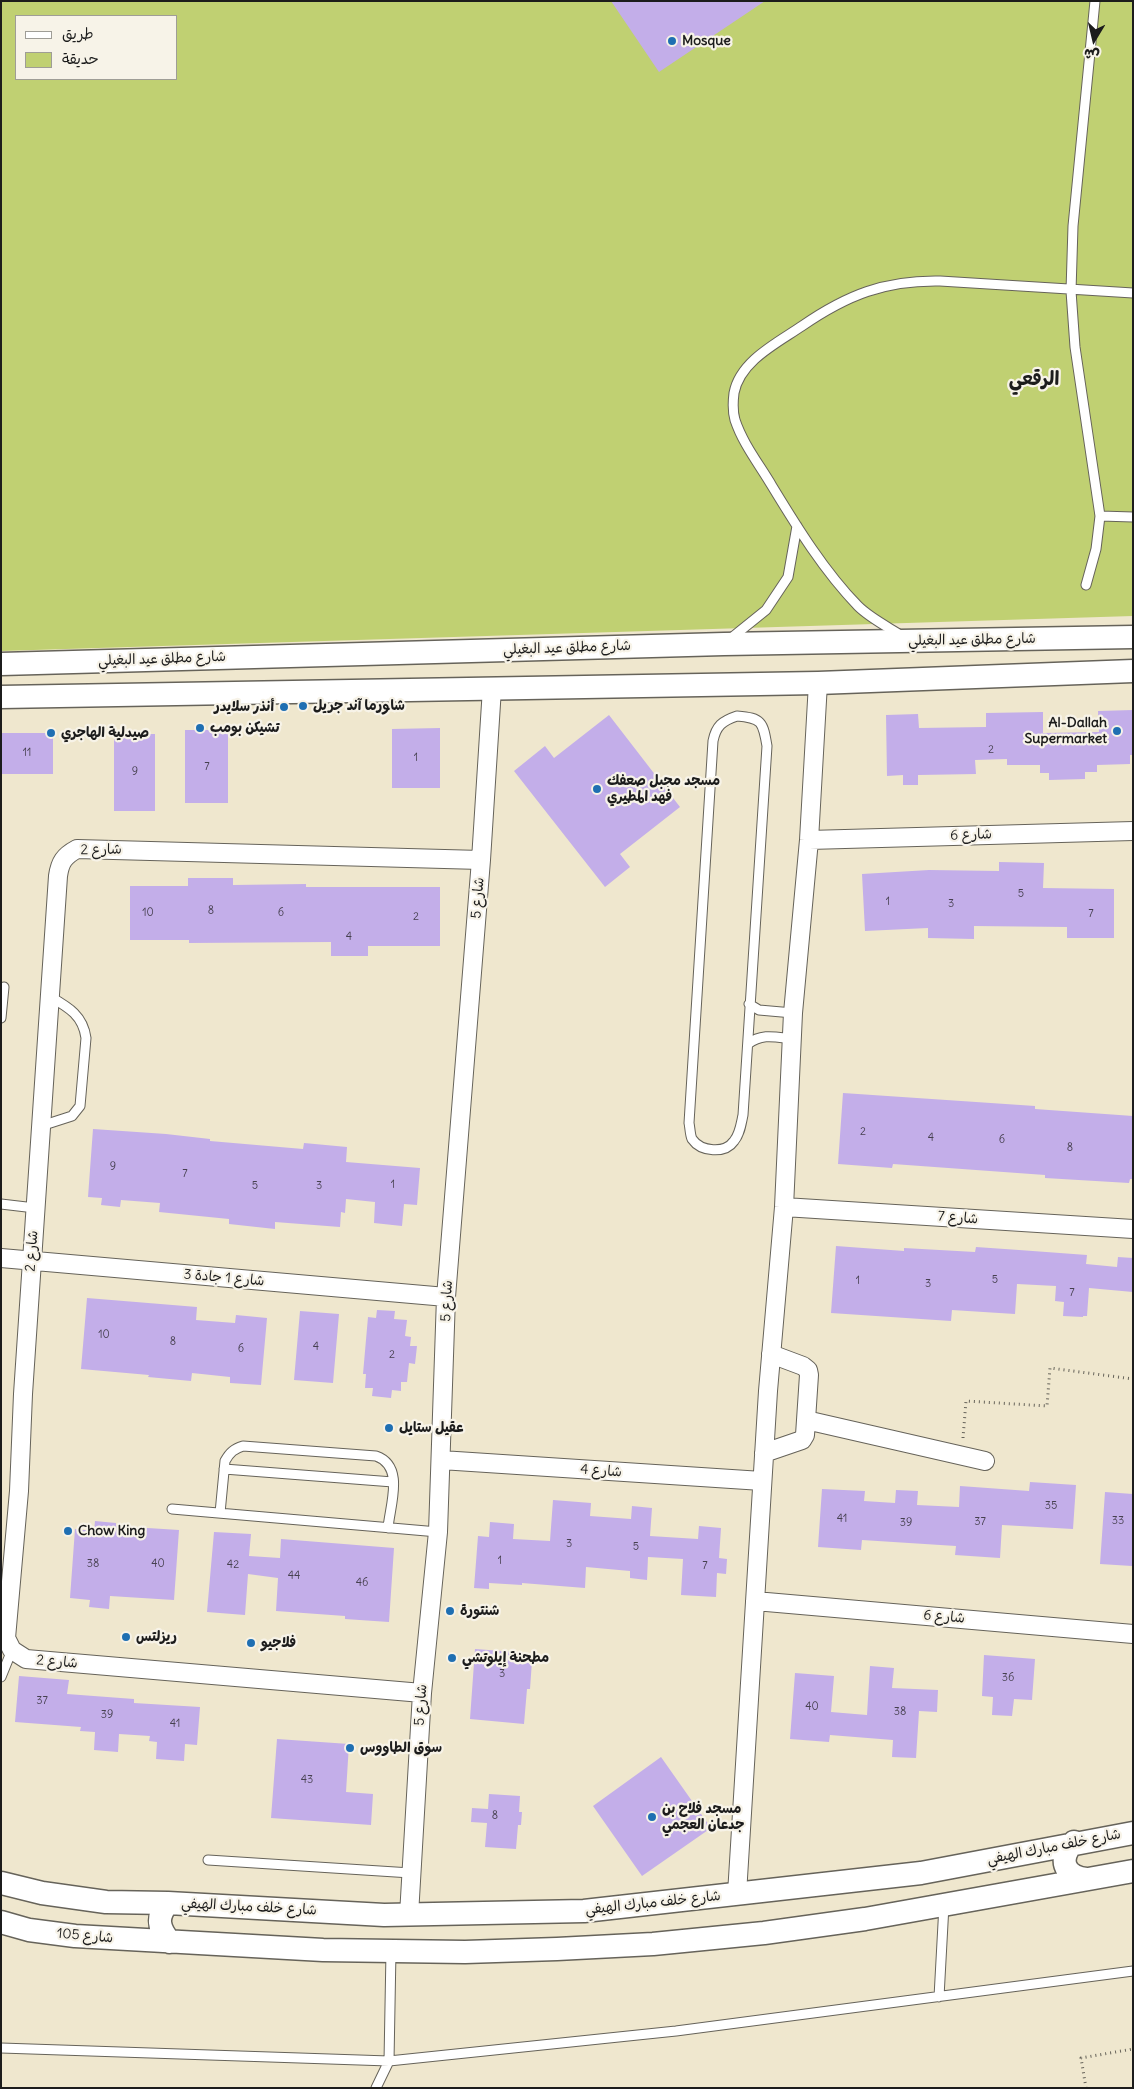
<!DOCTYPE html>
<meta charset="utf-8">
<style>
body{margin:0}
#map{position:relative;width:1134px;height:2089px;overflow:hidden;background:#efe7ce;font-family:Delius,"Playpen Sans Arabic",sans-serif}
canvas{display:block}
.frame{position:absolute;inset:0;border:2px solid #1c1c1c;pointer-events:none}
.legend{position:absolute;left:15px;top:15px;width:162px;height:65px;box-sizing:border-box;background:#f7f3e8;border:1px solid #9f9d96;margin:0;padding:6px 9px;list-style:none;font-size:15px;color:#1c1c1c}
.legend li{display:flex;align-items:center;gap:10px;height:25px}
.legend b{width:25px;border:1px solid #9f9d96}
.north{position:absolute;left:1069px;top:15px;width:50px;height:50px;-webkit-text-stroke:4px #f7f3e8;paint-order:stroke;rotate:189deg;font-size:14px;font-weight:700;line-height:20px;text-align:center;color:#1c1c1c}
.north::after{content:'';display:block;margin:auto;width:18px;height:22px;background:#1c1c1c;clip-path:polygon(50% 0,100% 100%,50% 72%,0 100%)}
</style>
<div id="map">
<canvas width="1134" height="2089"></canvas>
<div class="frame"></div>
<ul class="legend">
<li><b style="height:6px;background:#fff"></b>طريق</li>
<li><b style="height:14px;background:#c0d072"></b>حديقة</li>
</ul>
<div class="north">ش</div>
</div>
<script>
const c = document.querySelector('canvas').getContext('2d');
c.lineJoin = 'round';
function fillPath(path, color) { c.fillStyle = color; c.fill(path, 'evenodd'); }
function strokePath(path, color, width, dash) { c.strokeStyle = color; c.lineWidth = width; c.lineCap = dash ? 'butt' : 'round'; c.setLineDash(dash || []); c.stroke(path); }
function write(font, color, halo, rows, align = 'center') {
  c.font = font + ' Delius,"Playpen Sans Arabic",sans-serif'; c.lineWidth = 4.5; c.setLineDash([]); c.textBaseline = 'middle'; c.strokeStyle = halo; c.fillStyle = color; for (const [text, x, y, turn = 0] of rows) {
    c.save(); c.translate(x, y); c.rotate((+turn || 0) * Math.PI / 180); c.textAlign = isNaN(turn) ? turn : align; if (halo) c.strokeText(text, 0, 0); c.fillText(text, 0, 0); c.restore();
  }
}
fillPath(new Path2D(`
 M1,1H1133V616L1,651ZM16,16H176V79H16Z`), '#c0d072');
fillPath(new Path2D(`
 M611,1H765L659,72Z
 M1133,710V755H1130V764L1097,765V772H1085V779L1049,780V773H1040V765H1007V759L975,760L976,774L918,775V785H903V775L887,776L886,715L918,714L919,728L986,727V713L1043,712V733L1099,732L1098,711Z
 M609,715L680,807L620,854L630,867L605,887L514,771L545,746L554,758Z
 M440,728V788H392V729Z
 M185,730H228V803H185Z
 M1,733H53V774H1Z
 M114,734H155V811H114Z
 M999,862L1044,863L1043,888L1114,889V938H1067V927L974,926V939L928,938V928L865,931L862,874L929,870L999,871Z
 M188,878H233V885L306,884V887H440V946H368V956H331V942L189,943V940H130V886H188Z
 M843,1093L1035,1106V1109L1133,1116V1179H1130L1129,1183L1045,1178V1175L893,1164L892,1168L838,1164Z
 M93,1129L166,1134L210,1139V1141L303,1149L304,1143L347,1147L346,1162L420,1168L417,1205L404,1204L402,1226L374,1223L375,1202L346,1199L345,1213L341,1212L340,1227L275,1222V1229L229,1224V1219L159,1212L160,1203L121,1200L120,1207L101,1205L102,1198L88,1197Z
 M836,1246L904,1251V1248L975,1252L976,1247L1019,1250L1087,1255L1086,1264L1117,1267L1118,1257L1133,1258V1292L1089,1288L1087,1316H1083V1317L1063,1316L1064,1302L1055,1301L1056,1286L1017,1284L1015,1314L952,1310L951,1321L831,1313Z
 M87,1298L197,1307L196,1320L235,1323L236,1315L267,1318L261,1385L230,1383V1377L192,1373L191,1381L148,1377L149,1375L81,1369Z
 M377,1310L395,1311L394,1319L407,1320L405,1336L411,1337L410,1346H417L415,1364L409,1363L407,1382H401V1391L392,1390L391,1398L372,1396L373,1388H365L366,1374H363L368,1317L376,1318Z
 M300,1311L339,1314L333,1383L294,1380Z
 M1030,1482L1076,1485L1073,1529L1002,1525L1000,1558L955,1555L956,1546L862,1540L861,1550L818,1547L822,1489L865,1491L864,1501L895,1503L896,1490L918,1491L917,1505L959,1507L960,1486L1029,1491Z
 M1105,1492L1133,1494L1132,1566L1100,1564Z
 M553,1500L591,1503L590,1516L631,1519L632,1506L652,1508L650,1536L698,1539L699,1526L721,1528L719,1558L727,1559L726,1574L717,1573L716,1597L681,1595L683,1559L648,1557L647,1580L630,1578V1571L586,1567L585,1588L522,1583V1585L489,1583V1589L474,1588L478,1536L489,1537L490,1522L514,1524L513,1539L550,1541Z
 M95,1521L116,1523V1526L179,1530L174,1600L110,1596L109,1609L89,1607L90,1600L70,1598L75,1529L94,1531Z
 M214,1532L251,1534L249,1556L280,1558L281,1539L394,1548L389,1622L345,1619V1616L276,1611L278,1578L248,1574L245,1615L207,1612Z
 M475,1649L529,1653V1661H532L530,1689H527L524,1724L470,1719Z
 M984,1655L1035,1659L1032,1700L1014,1699L1012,1716L992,1715L993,1697L982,1696Z
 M870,1666L894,1668L892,1688L938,1690L937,1712L919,1711L916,1758L892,1757L893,1740L830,1735L829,1742L790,1739L795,1673L834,1676L831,1712L867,1715Z
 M19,1676L69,1680L67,1694L134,1699V1703L200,1707L197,1745L185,1744L184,1761L156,1759L157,1742L149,1741L150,1736L119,1734L118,1752L94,1750L95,1732L80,1731L81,1727L15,1722Z
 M277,1739L349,1744L346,1792L373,1794L371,1825L271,1818Z
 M661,1757L711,1828L642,1876L593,1806Z
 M489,1794L520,1796L519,1812H522L521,1825H518L516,1849L485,1847L487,1823L471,1822L472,1808L488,1809Z`), '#c3aee9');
const service = new Path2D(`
 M1100,516L1133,517
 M1086,585L1096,549L1100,516L1075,347L1071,291L1073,226L1095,1
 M902,636C888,627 870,618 858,606C824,571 797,527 772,486C759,464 743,444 735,420C733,413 733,401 734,393C740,361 777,343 802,326C847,295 885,280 940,281L1133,293
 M730,639L766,610L788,577L797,526
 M737,716C762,718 763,722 767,746L743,1115C741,1124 740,1134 734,1141C725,1154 701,1152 692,1139C690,1135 690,1127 689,1123L713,741C716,726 722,721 737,716Z
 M749,1004L759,1010L793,1013
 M1,1018L4,987
 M748,1044C762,1033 775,1037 792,1039
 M41,1126L72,1116L80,1106L86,1038C83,1015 68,1007 49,996
 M1,1204L35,1208
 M224,1469L393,1482
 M172,1509L438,1532
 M220,1513L225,1461C230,1452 234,1449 243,1446L376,1456C405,1466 390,1505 388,1528
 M1,1677L12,1650
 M208,1860L411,1873
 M939,1997L944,1905
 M1,2048L389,2061L676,2031L1133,1971
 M376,2088L389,2061L391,1951`);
const minor = new Path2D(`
 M809,840L1133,831
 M784,1207L1133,1229
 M1,1258L446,1297
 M806,1420L985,1461
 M764,1453L802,1440L805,1435L809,1375L808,1370L803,1366L771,1354
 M441,1460L762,1481
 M755,1601L1133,1634
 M422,1693L26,1659L12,1650L6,1638L19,1491L23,1394L58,876C60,862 64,856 77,849L481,860
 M737,1894L768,1391L784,1207L793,1013L809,840L818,683
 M409,1915L422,1693L438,1532L446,1297L481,860L492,688`);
const tertiary = new Path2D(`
 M1,664L724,644L1133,637
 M1,697L818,683L1133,671
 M1074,1842C1058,1858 1063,1876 1086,1879
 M1,1883L42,1893L106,1902L168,1903L384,1915L584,1911L921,1873L1133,1833
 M168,1903C156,1917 158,1928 170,1942
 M1,1922L29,1930L75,1936L323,1950L465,1952L557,1949L653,1944L764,1933L865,1919L1133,1871`);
strokePath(service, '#66635a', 11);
strokePath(minor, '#66635a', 20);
strokePath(tertiary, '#66635a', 25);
strokePath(new Path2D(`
 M963,1438L966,1401L1047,1406L1050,1368L1133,1379
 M1086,2088L1081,2058L1133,2049`), '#66635a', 3, [1, 4]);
strokePath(service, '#fff', 9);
strokePath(minor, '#fff', 18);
strokePath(tertiary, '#fff', 22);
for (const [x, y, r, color] of [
 [672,41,5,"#1f6fb2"],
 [303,706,5,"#1f6fb2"],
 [284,707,5,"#1f6fb2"],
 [200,728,5,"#1f6fb2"],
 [1117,731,5,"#1f6fb2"],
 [51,733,5,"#1f6fb2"],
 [597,789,5,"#1f6fb2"],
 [389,1428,5,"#1f6fb2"],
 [68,1531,5,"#1f6fb2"],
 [450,1611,5,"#1f6fb2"],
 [126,1637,5,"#1f6fb2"],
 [251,1643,5,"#1f6fb2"],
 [452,1658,5,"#1f6fb2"],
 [350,1748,5,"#1f6fb2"],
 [652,1817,5,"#1f6fb2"]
]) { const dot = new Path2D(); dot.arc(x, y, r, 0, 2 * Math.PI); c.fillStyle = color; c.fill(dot); strokePath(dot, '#f7f3e8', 2); }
write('11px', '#46404f', null, [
 ["2",991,750],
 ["11",27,753],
 ["1",416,758],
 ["7",207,767],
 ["9",135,772],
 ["5",1021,894],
 ["1",888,902],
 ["3",951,904],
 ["8",211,911],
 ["10",148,913],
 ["6",281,913],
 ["7",1091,914],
 ["2",416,917],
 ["4",349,937],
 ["2",863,1132],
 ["4",931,1138],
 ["6",1002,1140],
 ["8",1070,1148],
 ["9",113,1167],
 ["7",185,1174],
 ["1",393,1185],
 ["5",255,1186],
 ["3",319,1186],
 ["5",995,1280],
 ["1",858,1281],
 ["3",928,1284],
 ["7",1072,1293],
 ["10",104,1335],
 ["8",173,1342],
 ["4",316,1347],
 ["6",241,1349],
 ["2",392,1355],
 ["35",1051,1506],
 ["41",842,1519],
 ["33",1118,1521],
 ["37",980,1522],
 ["39",906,1523],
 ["3",569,1544],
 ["5",636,1547],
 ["1",500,1561],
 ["38",93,1564],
 ["40",158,1564],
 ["42",233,1565],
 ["7",705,1566],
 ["44",294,1576],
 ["46",362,1583],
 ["3",502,1674],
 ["36",1008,1678],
 ["37",42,1701],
 ["40",812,1707],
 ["38",900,1712],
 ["39",107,1715],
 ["41",175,1724],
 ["43",307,1780],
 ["8",495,1816]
]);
write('bold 14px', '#1c1c1c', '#f7f3e8', [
 ["Mosque",682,41],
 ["شاورما آند جريل",313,706],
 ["أنذر سلايدر",274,707,"right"],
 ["Al-Dallah",1107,723,"right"],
 ["Supermarket",1107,739,"right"],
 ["تشيكن بومب",210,728],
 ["صيدلية الهاجري",61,733],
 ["مسجد مجبل صعفك",607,781],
 ["فهد المطيري",607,797],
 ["عقيل ستايل",399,1428],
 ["Chow King",78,1531],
 ["شنتورة",460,1611],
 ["ريزلتس",136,1637],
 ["فلاجيو",261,1643],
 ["مطحنة إيلوتشي",462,1658],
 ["سوق الطاووس",360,1748],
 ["مسجد فلاح بن",662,1809],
 ["جدعان العجمي",662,1825]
], 'left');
write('14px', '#1c1c1c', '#f7f3e8', [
 ["شارع مطلق عيد البغيلي",972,640,-1],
 ["شارع مطلق عيد البغيلي",567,648,-2],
 ["شارع مطلق عيد البغيلي",162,659,-2],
 ["شارع 6",971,835,-2],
 ["شارع 2",101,850,-1],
 ["شارع 5",478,898,-85],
 ["شارع 7",958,1218,4],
 ["شارع 2",32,1251,-86],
 ["شارع 1 جادة 3",224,1278,5],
 ["شارع 5",447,1301,-87],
 ["شارع 4",601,1471,4],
 ["شارع 6",944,1617,5],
 ["شارع 2",57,1662,5],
 ["شارع 5",421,1705,-86],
 ["شارع خلف مبارك الهيفي",1054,1847,-11],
 ["شارع خلف مبارك الهيفي",653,1903,-6],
 ["شارع خلف مبارك الهيفي",249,1907,3],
 ["شارع 105",85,1936,5]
]);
write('bold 19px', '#1c1c1c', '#f7f3e8', [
 ["الرقعي",1034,380]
]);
</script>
